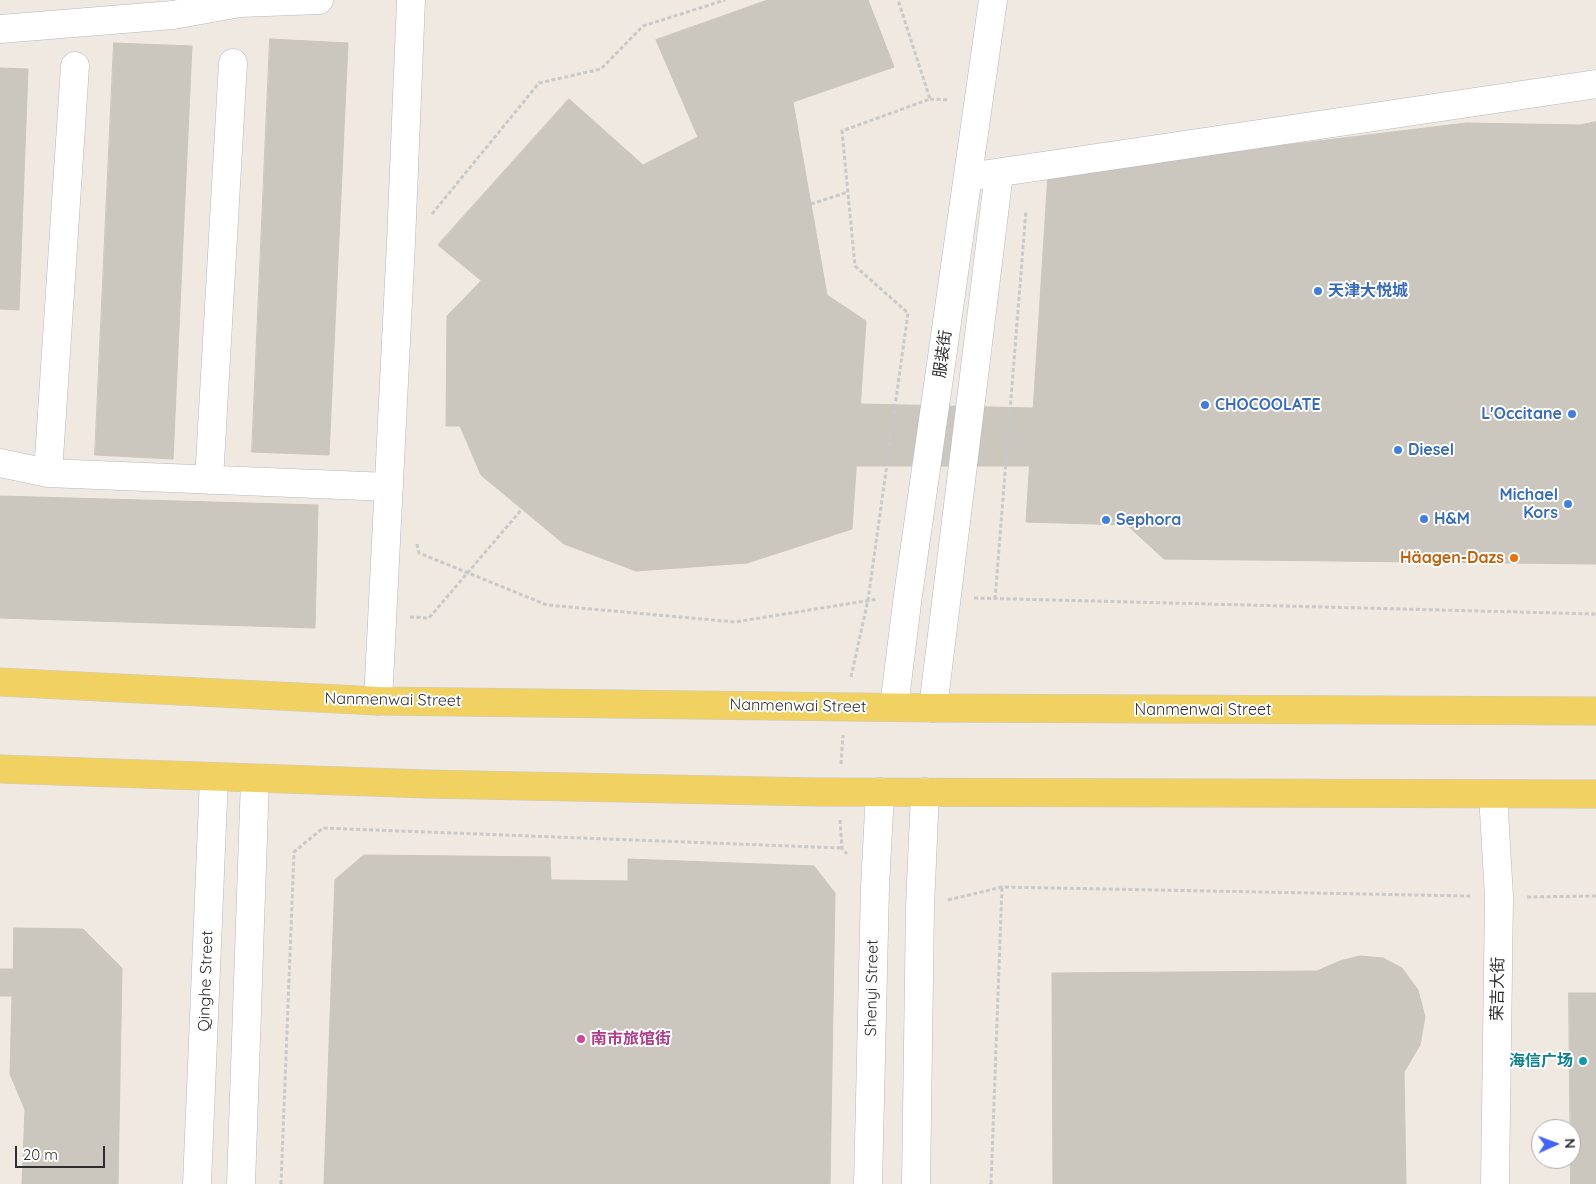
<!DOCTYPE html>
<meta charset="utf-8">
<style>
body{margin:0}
#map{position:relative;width:1596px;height:1184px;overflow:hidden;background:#efe9e1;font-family:Quicksand,sans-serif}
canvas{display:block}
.north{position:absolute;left:1531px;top:1119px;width:50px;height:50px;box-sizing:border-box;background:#fff;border:1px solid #ababab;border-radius:50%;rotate:88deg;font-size:14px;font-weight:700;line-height:20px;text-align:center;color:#2e2e2e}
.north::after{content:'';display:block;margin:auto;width:18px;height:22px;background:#4264fb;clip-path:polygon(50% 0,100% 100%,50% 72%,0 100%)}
.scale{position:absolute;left:15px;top:1146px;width:90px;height:22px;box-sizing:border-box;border:2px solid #2e2e2e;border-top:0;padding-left:6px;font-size:15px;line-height:18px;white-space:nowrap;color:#2e2e2e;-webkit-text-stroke:4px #fff;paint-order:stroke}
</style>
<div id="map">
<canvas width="1596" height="1184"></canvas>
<div class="north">N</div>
<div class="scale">20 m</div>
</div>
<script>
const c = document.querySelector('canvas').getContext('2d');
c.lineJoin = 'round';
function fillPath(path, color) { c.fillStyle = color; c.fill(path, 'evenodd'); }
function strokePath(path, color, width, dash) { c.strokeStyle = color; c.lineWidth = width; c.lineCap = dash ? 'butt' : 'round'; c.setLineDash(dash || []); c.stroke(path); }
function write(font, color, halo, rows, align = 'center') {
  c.font = font + ' Quicksand,"Noto Sans SC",sans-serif'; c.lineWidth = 4; c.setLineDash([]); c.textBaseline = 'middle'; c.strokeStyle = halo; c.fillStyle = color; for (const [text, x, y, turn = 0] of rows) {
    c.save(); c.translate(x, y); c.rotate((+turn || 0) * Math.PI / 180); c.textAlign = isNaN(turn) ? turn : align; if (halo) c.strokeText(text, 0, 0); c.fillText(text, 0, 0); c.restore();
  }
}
const building = new Path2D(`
 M768,0H868L894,67L793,102L698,137L656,40Z
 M270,39L348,43L329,455L252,452Z
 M114,43L192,46L173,459L95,455Z
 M0,68L28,69L19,310L0,309Z
 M569,99L643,165L602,222L517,310L438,245Z
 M793,102L827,295L866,321L852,529L747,563L636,571L564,544L481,475L460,426H446L447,316L481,281L517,310L602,222L643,165L698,137Z
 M1596,122V564L1164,559L1127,525L1026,522L1048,174L1466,123L1580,125Z
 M860,404L1033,408L1030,466H856Z
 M0,496L318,505L315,628L0,618Z
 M364,855L550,857L551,880L628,881V859L814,866L835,893L830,1184H324L335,880Z
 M14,928L83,929L122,968L118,1184H22L25,1110L10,1074L12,996H0V969H13Z
 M1360,956L1383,958L1402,968L1418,990L1425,1017L1420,1045L1404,1072L1406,1184H1053L1052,973L1317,971L1340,961Z
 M1569,993H1596V1184H1571Z`);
fillPath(building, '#cbc7bf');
strokePath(building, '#cbc5ba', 1);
const minor = new Path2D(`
 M0,29L173,15L240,3L319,0
 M968,177L1596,84
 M0,463L48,473L389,487
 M48,473L75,66
 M209,480L233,63
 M378,701L401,242L411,0
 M894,707L908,595L993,0
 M933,708L999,173
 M1493,794L1499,897L1495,1184
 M197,1184L214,777
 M241,1184L255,779
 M868,1184L875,887L880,792
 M916,1184L920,907L925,792`);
const major = new Path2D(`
 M0,682L378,701L933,708L1596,711
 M0,769L426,784L816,792L1596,794`);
strokePath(minor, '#b4b7c1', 29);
strokePath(major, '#c9c9c9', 29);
strokePath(new Path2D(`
 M930,99L949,100
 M811,204L848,192
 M432,214L539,83L601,69L643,26L725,0
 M417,544L419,553L547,605L735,622L878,599
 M974,598L1596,614
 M995,599L1026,210
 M410,617L429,618L522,509
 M851,677L868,600L908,313L855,266L842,131L930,99L898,0
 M841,764L843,735
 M840,820L842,848L847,854
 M1527,897L1596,896
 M948,900L1002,887L1470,896
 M281,1184L294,852L323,828L842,848
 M991,1184L1002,887`), '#c9c9c9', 3, [4, 2.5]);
strokePath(minor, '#fff', 28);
strokePath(major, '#f2d163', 28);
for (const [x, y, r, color] of [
 [1318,291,5,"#3f7fe0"],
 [1205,405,5,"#3f7fe0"],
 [1572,414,5,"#3f7fe0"],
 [1398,450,5,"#3f7fe0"],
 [1568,504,5,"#3f7fe0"],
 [1424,519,5,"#3f7fe0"],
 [1106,520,5,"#3f7fe0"],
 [1514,558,5,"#e8710a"],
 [581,1039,5,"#d1479c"],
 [1583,1061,5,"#0f9aa8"]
]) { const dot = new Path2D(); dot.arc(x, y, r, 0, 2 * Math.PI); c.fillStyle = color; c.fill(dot); strokePath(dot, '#fff', 2); }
write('bold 16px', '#366cbe', '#fff', [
 ["天津大悦城",1328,291],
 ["CHOCOOLATE",1215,405],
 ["L'Occitane",1562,414,"right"],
 ["Diesel",1408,450],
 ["Michael",1558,495,"right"],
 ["Kors",1558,513,"right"],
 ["H&M",1434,519],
 ["Sephora",1116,520]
], 'left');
write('16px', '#2e2e2e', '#fff', [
 ["服装街",943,354,-82],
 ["Nanmenwai Street",393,700,1],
 ["Nanmenwai Street",798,706,1],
 ["Nanmenwai Street",1203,710],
 ["Qinghe Street",206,981,-88],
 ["Shenyi Street",872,988,-89],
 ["荣吉大街",1498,989,-89]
]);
write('bold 16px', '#c56008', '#fff', [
 ["Häagen-Dazs",1504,558]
], 'right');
write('bold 16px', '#b23c85', '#fff', [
 ["南市旅馆街",591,1039]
], 'left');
write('bold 16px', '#0d838f', '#fff', [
 ["海信广场",1573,1061]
], 'right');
</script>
